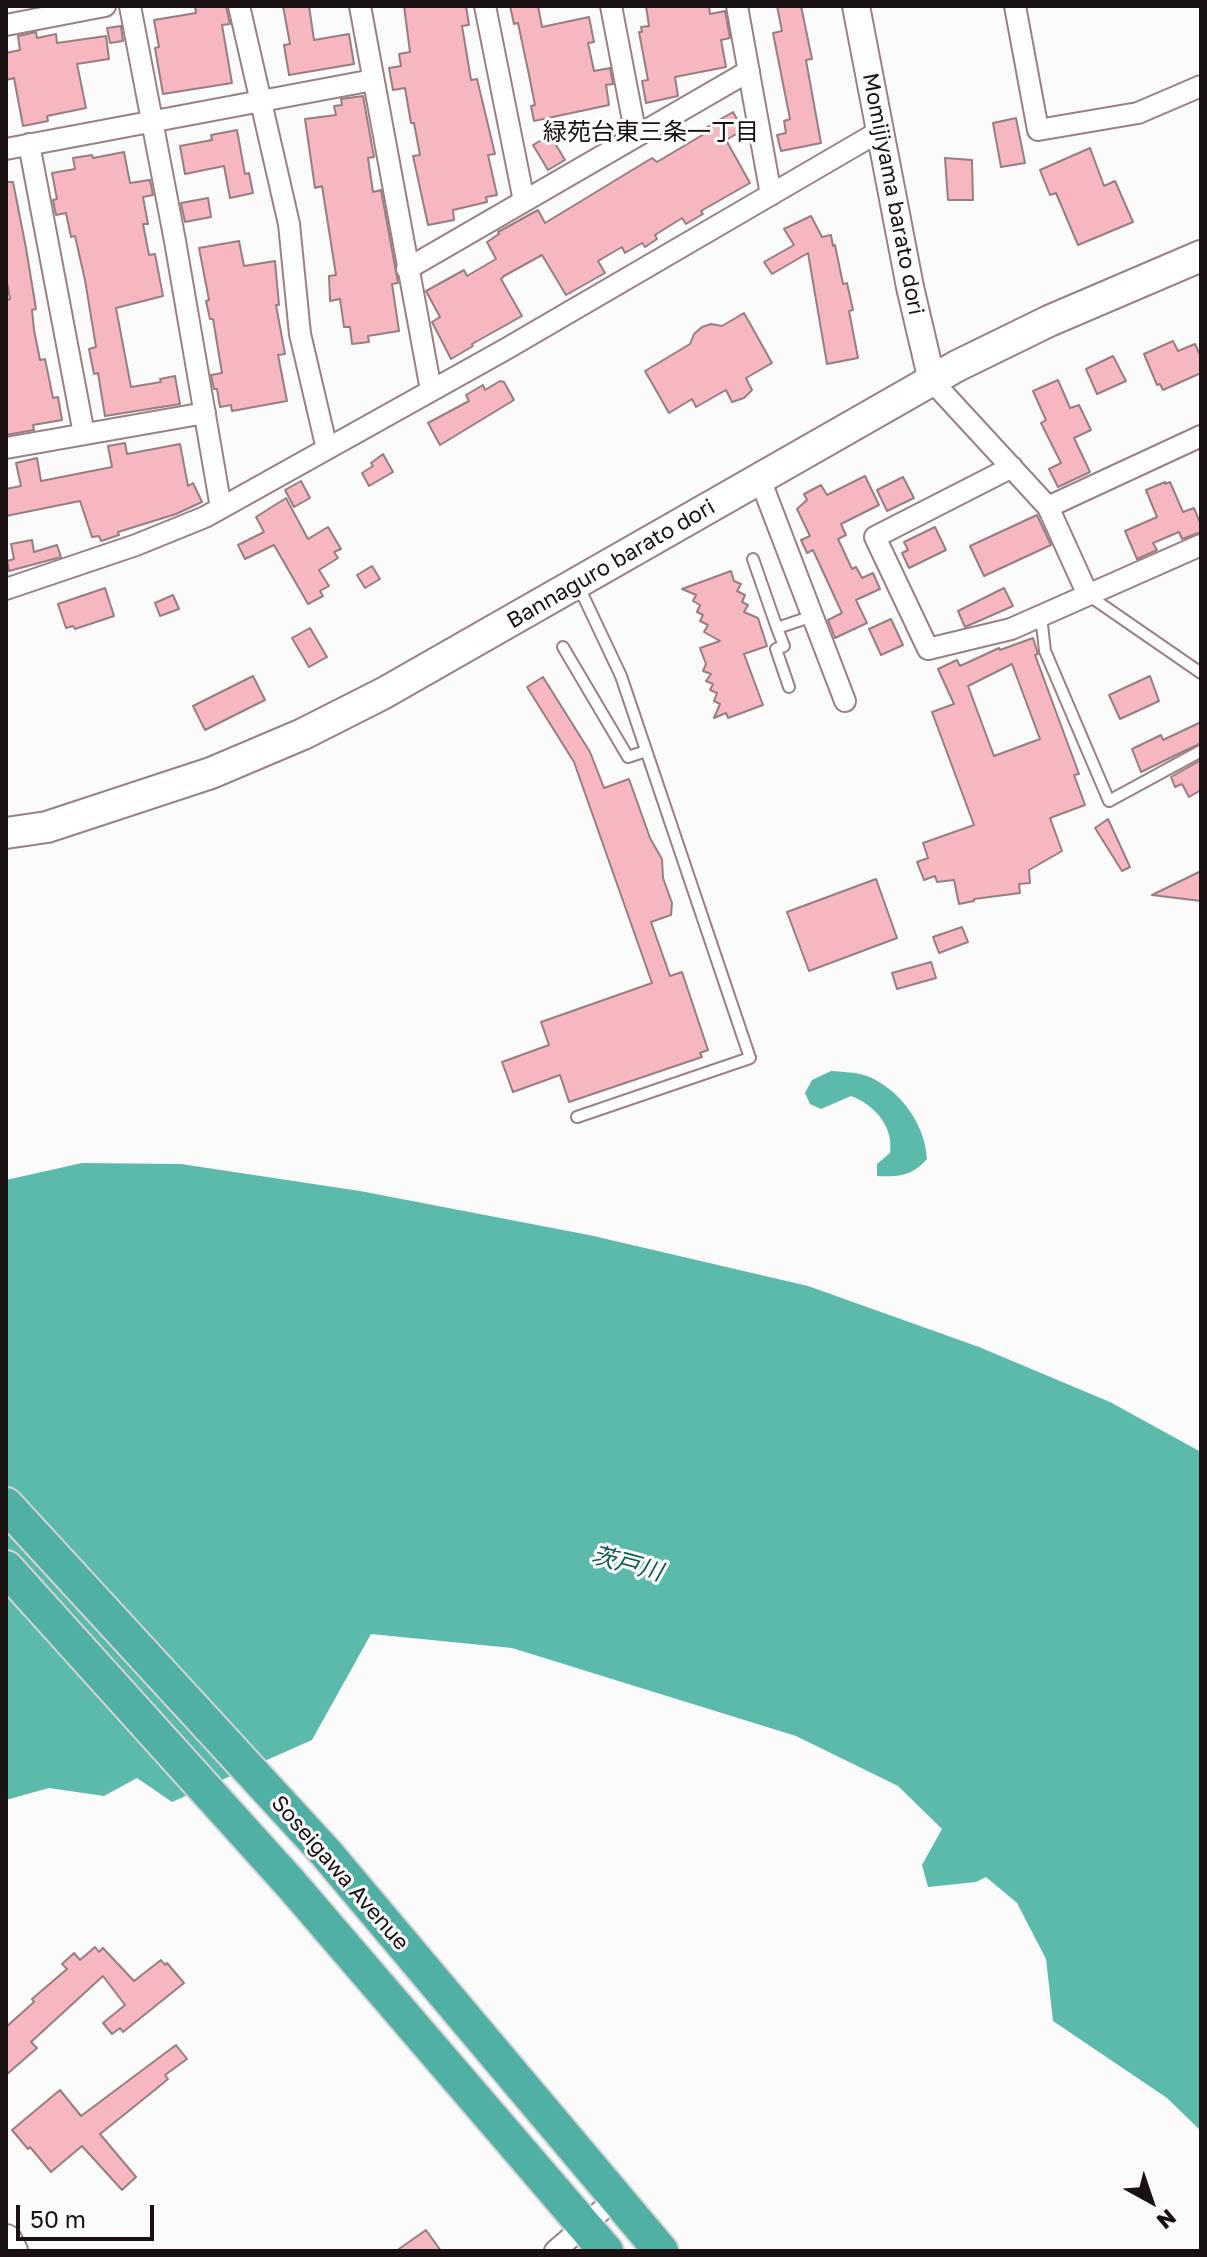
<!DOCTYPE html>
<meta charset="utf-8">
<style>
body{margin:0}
#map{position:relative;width:1207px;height:2257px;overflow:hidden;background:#fbfbfb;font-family:"Golos Text",sans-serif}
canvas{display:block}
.frame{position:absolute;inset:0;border:8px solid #1a1112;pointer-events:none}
.north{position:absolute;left:1111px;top:2161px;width:80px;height:80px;-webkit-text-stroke:6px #fff;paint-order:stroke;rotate:140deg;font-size:22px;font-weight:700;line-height:32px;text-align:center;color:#1a1112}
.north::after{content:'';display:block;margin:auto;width:28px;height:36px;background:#1a1112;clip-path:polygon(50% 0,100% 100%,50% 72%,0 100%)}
.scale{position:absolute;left:16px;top:2205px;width:138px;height:36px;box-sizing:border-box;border:4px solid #1a1112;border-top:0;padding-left:10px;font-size:24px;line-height:28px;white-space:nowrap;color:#1a1112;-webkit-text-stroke:6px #fff;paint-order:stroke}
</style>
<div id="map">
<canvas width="1207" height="2257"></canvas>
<div class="frame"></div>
<div class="north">N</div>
<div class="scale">50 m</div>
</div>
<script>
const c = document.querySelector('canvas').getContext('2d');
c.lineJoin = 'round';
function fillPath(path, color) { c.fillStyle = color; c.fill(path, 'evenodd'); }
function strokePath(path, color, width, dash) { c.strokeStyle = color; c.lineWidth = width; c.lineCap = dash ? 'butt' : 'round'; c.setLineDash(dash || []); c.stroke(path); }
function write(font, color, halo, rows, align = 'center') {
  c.font = font + ' "Golos Text","Noto Sans JP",sans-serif'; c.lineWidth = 6; c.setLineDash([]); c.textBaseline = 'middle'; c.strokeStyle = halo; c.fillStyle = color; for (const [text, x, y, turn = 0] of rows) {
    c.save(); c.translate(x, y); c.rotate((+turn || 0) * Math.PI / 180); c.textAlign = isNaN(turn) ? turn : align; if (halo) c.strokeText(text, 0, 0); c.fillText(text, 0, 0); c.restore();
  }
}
fillPath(new Path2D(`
 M831,1071C845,1072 861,1072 874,1079C904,1095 925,1126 927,1159C912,1176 899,1177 877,1176V1164L890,1153C894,1127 875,1105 851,1096L821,1109L810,1104L805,1093L812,1080Z
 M82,1163L181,1164L360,1191L589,1235L808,1286L979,1347L1110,1402L1201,1452V2131L1167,2098L1053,2021L1046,1959L1017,1903L986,1877L976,1882L928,1887L922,1865L942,1829L898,1786L796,1736L512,1648L371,1634L312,1740L172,1802L137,1778L104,1796L49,1788L6,1800V1180Z`), '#5cbaab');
const building = new Path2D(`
 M195,6H226L230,24L222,25L232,83L163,94L155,48L159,47L154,20L196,13Z
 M283,6H309L314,40L349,34L354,64L289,75L284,45L290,44Z
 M404,6H466L469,25L462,26L471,80L477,79L495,154L488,155L497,195L486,197L487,202L453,210L454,220L428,225L413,156L420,155L414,123H411L405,88L393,90L389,68L401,66L399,54L410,52Z
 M510,6H538L542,27L589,17L594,42L588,43L594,71L610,68L613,84L606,85L609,105L534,121L531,106L535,105L529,75L518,23L514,24Z
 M646,6H709L710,14L725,11L730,38L721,40L726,67L675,77L678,96L646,103L642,81L648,80L639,32H642L641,27L649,26Z
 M777,6H801L812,59L806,60L821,143L781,151L777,135L786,133L784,121L790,119L773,33L782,31Z
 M121,26L123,41L110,43L107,28Z
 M36,32L37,38L56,34L57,43L106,36L109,59L77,64L86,108L47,116L48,121L23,126L14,78L6,80V53L20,50L18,36Z
 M363,96L374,157L368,158L373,192L381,190L397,277L398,283L392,284L399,331L368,336L369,342L352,344L350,327H344L340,299L330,301L329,276L336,275L322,186L315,188L305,119L336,115L334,106L342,105L341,99Z
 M733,112L743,130L726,140L750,183L701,211L703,214L686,224L682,218L655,235L657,239L645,247L642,243L625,253L622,247L598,261L605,273L566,295L542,255L504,276L501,279L522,316L472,344L473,346L451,359L432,322L440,317L426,291L464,270L467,276L496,259L487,242L499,234L498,232L538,210L545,223L652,158L657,162L704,134L702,130Z
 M1016,118L1025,163L1001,167L993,123Z
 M237,130L245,174L249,173L253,193L230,198L224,166L185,174L180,146L212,140L211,135Z
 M550,135L565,160L548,170L533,145Z
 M1090,148L1104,186L1115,181L1133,222L1078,245L1056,193L1050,195L1040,170Z
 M124,152L130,183L150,180L153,195L143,197L148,224H143L149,255L155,254L163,296L116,308L131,387L161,382L160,379L175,376L180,404L105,416L98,373L94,374L89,349L96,347L85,280L75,236L71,237L66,213L56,215L53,200L57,199L52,173L75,169L73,158L92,155L93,158Z
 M945,158L972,160L973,200H948Z
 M6,182H13L26,248L36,309L32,310L34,330L40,360L45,359L53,398L58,397L62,420L33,425L34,430L6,435V300L10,299L6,277Z
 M208,198L211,217L185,222L181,203Z
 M811,216L822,237L831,235L833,246L835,245L843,284L847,283L853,310L849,311L858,358L827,364L808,253L772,274L764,262L794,245L784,229Z
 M239,241L244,266L275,261L279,305H276L285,354L278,355L287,401L232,411L231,405L220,407L217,389H214L211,375L222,373L213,319H210L206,301L209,300L199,248Z
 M744,313L772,363L746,378L752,390L744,398L732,402L726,390L696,407L692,399L669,413L645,371L690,344L694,334L702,327L711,324L722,326Z
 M1173,341L1178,351L1195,344L1201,357V373L1163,390L1160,384L1157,385L1144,354Z
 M1113,356L1126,381L1097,394L1086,369Z
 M1058,380L1070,408L1079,405L1091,430L1074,438L1090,472L1058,487L1049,469L1061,463L1041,423L1046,420L1033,391Z
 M500,381L504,382L514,400L440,445L428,423L469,401L466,395L483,385L485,390Z
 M125,443L127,454L180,444L188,486L193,483L202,502L176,514L118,532L119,535L101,541L99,536L92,537L80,501L6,516V489L21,486L16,463L37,458L41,481L112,467L108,446Z
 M383,454L393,472L369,486L362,473L373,466L371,463Z
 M865,476L879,505L841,524L846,535L838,539L852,569L856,567L862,578L873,573L880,589L856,600L867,623L835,638L828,620L842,613L813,550L807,553L801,540L810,536L797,509L807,500L804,494L821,485L827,495Z
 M903,477L914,498L887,511L877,490Z
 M301,481L310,498L294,507L285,490Z
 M1165,482V484L1170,482L1183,512L1194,508L1201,525V532L1182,539L1179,532L1153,543L1157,550L1137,559L1125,531L1157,517L1146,490Z
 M286,498L308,539L328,527L341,549L334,552L338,558L319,570L329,586L320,591L323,596L308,604L274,545L245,559L238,545L264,532L256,517Z
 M1037,515L1051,545L984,576L970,546Z
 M935,527L946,550L909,568L902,553L908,550L904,542Z
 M32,540L34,552L57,545L61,557L9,571L7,561L14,559L11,544Z
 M372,566L380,579L365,588L357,575Z
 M731,571L734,581L741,584L737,591L745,595L742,602L748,605L744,612L758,618L767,646L744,654L763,705L728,718L726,713L714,718L720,704L714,701L717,693L710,690L713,684L706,681L711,674L703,671L706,664L700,648L720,641L704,632L708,625L700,621L703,615L697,612L700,605L693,601L696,595L682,589Z
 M105,588L114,616L75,629L73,626L66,628L58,604Z
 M1004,588L1013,606L965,627L958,611Z
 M173,595L179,609L160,616L155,603Z
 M891,619L903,645L881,655L869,629Z
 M310,628L327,657L309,667L292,638Z
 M1033,638L1038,654L1035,655L1079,774L1074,775L1085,805L1050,818L1062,851L1029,870L1030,883L1019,884L1020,893L974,899V901L959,904L954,880L937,882L935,876L924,880L917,862L928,858L923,843L974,825L932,712L954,704L938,669L957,660L960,666L999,648L1000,650ZM1012,664L1040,739L994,756L968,686Z
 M253,676L265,700L205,730L193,706Z
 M1150,676L1159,701L1120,719L1109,695Z
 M543,677L590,752L604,788L629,779L650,838L662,859L663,878L672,903L671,915L651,922L670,976L682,972L708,1050L700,1053L702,1057L569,1102L560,1075L513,1092L502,1062L549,1045L541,1022L652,983L574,762L527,687Z
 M1201,722V743L1141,772L1132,749L1161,735L1163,740Z
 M1201,760V790L1189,797L1182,784L1175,787L1171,777Z
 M1108,819L1130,867L1122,871L1095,828Z
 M1201,871V901L1152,895Z
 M876,879L897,938L809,971L787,912Z
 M962,927L968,942L939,953L933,937Z
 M931,962L936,978L897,989L892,973Z
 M95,1947L99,1952L103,1948L134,1981L161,1960L165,1965L167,1963L184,1983L123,2032L120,2028L112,2034L103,2023L125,2005L103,1976L31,2042L37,2048L6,2075V2027L34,2002L32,1999L67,1969L62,1964L74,1953L80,1960Z
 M176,2045L187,2059L165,2075L168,2079L156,2089L100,2134L136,2177L122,2190L82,2146L51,2172L30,2147L28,2149L12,2130L60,2090L81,2116Z
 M426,2230L441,2251H396Z`);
fillPath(building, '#f7b7c1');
strokePath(building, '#977e81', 2);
const service = new Path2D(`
 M753,559L777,628L813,616
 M1088,595L1201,673
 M1041,616L1045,651L1109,801L1201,751
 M777,628L784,646L776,649L789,687
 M563,647L628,757L646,751
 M577,1117L750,1058L621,676L578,585`);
const minor = new Path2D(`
 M130,6L175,241L221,508
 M239,6L289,224L300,334L327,449
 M360,6L431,390
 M485,6L524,201
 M611,6L636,136
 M737,6L771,195
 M1015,6L1038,130L1138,113L1201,86
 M6,25L105,6
 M29,144L84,434
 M6,149L373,80
 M407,269L749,71
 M932,381L1048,507L1088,595
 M6,448L205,413
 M1012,467L875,537L928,649L1011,629L1201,545
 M760,479L845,701
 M1048,507L1201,436
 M6,589L136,545L205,517L506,349L880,131
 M555,2251L616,2198`);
const tertiary = new Path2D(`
 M856,6L910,287L932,381`);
const secondary = new Path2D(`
 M6,833L47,827L211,773L303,734L384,693L957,366L1049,321L1201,256
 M6,2240L12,2251`);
const trunk = new Path2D(`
 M6,1505L326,1853L661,2251
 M6,1568L291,1884L606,2251`);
strokePath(service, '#9a8084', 14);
strokePath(minor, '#9a8084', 24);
strokePath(tertiary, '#9a8084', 30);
strokePath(secondary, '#9a8084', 34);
strokePath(trunk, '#d6d4d4', 38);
strokePath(service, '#fff', 10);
strokePath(minor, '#fff', 20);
strokePath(tertiary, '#fff', 26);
strokePath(secondary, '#fff', 30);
strokePath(trunk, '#50b0a3', 34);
write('22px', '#1a1112', '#fff', [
 ["Momijiyama barato dori",893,194,79],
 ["Bannaguro barato dori",611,564,-30],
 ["Soseigawa Avenue",340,1873,49]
]);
write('24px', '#1a1112', '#fff', [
 ["緑苑台東三条一丁目",651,132]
]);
write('italic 24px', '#0b5d52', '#fff', [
 ["茨戸川",627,1564,15]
]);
</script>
